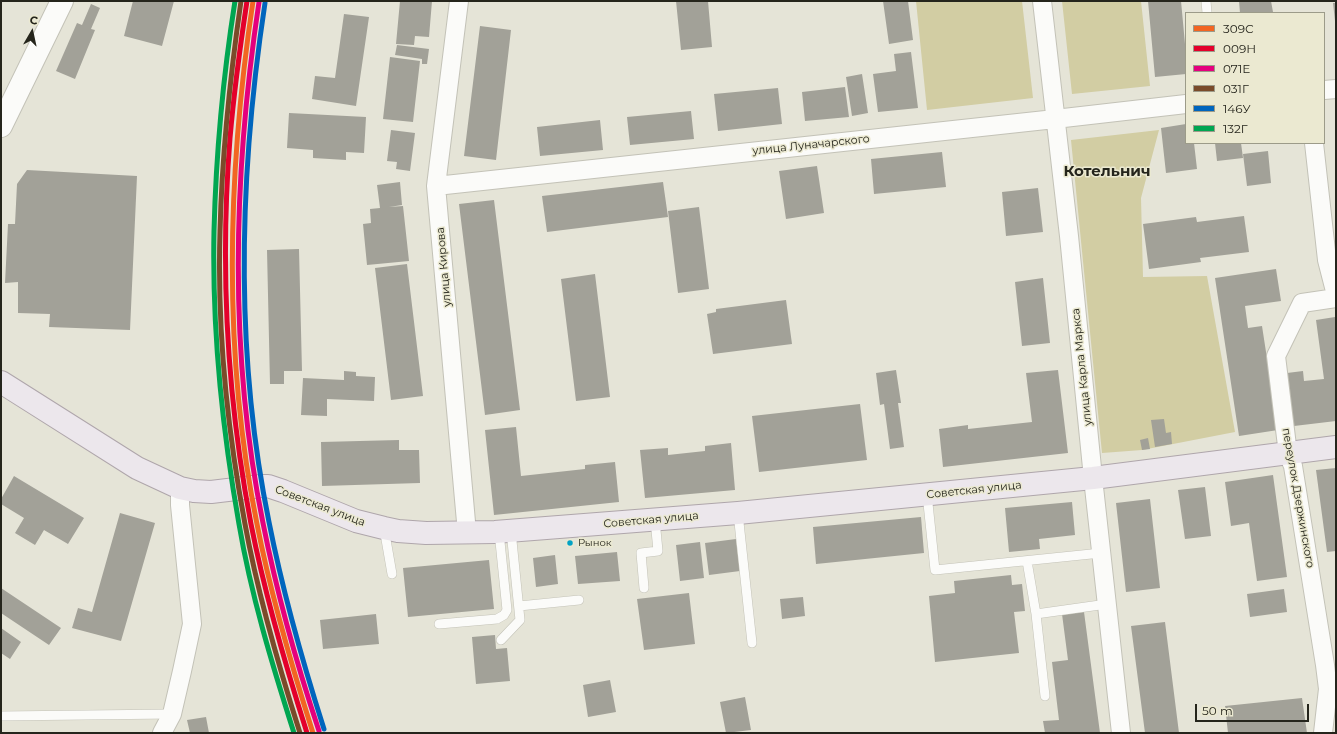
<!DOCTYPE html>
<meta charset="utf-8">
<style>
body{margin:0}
#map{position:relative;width:1337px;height:734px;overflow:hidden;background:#e5e4d7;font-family:Montserrat,sans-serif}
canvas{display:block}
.frame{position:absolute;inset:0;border:2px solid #25251c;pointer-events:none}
.legend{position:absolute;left:1185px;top:12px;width:140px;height:132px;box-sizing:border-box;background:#ebe9d1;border:1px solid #9c9b89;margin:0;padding:5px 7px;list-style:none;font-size:12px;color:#25251c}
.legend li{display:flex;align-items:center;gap:8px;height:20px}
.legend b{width:20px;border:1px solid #9c9b89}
.north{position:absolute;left:12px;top:12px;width:40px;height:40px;-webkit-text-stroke:3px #ebe9d1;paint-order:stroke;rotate:9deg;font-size:11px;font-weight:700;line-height:16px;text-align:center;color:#25251c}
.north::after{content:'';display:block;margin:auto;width:14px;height:18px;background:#25251c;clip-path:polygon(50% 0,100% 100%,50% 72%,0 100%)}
.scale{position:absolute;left:1195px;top:704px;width:114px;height:18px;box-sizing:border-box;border:2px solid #25251c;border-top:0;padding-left:5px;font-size:12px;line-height:14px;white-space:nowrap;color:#25251c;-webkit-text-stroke:3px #ebe9d1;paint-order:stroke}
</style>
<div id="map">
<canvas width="1337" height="734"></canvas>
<div class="frame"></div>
<ul class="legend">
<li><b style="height:5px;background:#f26522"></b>309С</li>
<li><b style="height:5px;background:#e4002b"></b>009Н</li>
<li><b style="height:5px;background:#e5007d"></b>071Е</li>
<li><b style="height:5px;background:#7a4b2a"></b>031Г</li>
<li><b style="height:5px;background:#0065bd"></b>146У</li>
<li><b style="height:5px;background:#00a651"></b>132Г</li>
</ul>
<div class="north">С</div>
<div class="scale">50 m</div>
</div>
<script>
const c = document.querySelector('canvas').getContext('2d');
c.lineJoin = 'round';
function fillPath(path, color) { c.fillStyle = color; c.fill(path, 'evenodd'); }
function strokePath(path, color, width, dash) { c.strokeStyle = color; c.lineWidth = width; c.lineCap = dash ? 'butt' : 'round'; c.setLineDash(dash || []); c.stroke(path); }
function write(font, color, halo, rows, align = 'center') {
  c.font = font + ' Montserrat,sans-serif'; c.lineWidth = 3; c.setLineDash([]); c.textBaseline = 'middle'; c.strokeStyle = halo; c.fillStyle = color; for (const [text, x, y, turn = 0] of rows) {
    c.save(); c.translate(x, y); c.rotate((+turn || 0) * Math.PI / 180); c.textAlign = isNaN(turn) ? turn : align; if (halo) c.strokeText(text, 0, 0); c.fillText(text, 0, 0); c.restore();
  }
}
fillPath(new Path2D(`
 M916,1H1022L1033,98L927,110Z
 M1062,1H1141L1150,86L1072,94Z
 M1159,130L1141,198L1143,277L1207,276L1235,432L1142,450L1102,453L1071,140Z`), '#d2cda3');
fillPath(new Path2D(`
 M133,1H174L162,46L124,36Z
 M400,1H432L429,37L415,36L414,45L396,44Z
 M676,1H708L712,47L681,50Z
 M883,1H908L913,40L889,44Z
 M1148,1H1181L1185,44H1186V74L1155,77Z
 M1239,1H1271L1273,12L1240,13Z
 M1333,3H1336V21H1335Z
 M91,4L100,8L91,29L95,30L75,79L56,71L77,23L82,25Z
 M344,14L369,17L356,106L312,99L315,76L335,78Z
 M480,26L511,30L496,160L464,156Z
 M397,45L429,49L427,64H422V59L395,55Z
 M911,52L918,108L878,112L873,74L896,71L894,54Z
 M390,57L420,61L413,122L383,119Z
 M862,74L868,113L852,116L846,77Z
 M845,87L849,117L805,121L802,92Z
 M778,88L782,124L718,131L714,94Z
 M691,111L694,139L630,145L627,117Z
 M289,113L366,117L364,153L346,152V160L313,158V150L287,148Z
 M600,120L603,150L540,156L537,127Z
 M1186,124V143H1194L1197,169L1166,173L1161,128Z
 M391,130L415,133L410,171L396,169L397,162L387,161Z
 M1215,143H1241L1243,158L1217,161Z
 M1268,151L1271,183L1247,186L1243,154Z
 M942,152L946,187L874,194L871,159Z
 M817,166L824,213L786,219L779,171Z
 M27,170L137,176L130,330L49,327L50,314L18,313V282L5,283L8,224H15L17,184Z
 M400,182L402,205L389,207L403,206L409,261L367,265L363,224L371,223L370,209L380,208L377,185Z
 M663,182L668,217L547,232L542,196Z
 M1038,188L1043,232L1006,236L1002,192Z
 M494,200L520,410L485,415L459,204Z
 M699,207L709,289L678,293L668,211Z
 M1244,216L1249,252L1200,258L1201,262L1149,269L1143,224L1196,217L1197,222Z
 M299,249L302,371H284V384H270L267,250Z
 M407,264L423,396L391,400L375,268Z
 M1276,269L1281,301L1245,306L1248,328L1262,326L1278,430L1239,436L1215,278Z
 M595,274L610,397L576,401L561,279Z
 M1043,278L1050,343L1022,346L1015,282Z
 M786,300L792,344L713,354L707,314L716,312V309Z
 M1335,317L1336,421L1294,426L1287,373L1303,371L1304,381L1324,379L1316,320Z
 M896,370L901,403H898L904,447L890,449L884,404L880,405L876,373Z
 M1058,370L1068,453L943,467L939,429L968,425V429L1032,422L1026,373Z
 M344,371L356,372V376L375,377L374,401L327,399V416L301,415L303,378L344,380Z
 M860,404L867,460L759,472L752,416Z
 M1164,419L1166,433L1171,432L1172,444L1155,447L1151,420Z
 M516,427L521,476L585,469V465L615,462L619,502L494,515L485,430Z
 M1148,438L1150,449L1142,450L1140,440Z
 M399,440V450H419L420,483L322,486L321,442Z
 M731,443L735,490L645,498L640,450L668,448V455L705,451V446Z
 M1336,468V551L1327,552L1316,470Z
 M1273,475L1287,577L1257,581L1249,523L1231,526L1225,482Z
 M14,476L84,518L68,544L44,530L35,545L15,533L24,518L1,504V499Z
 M1205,487L1211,536L1185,539L1178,490Z
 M1150,499L1160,588L1126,592L1116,503Z
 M1072,502L1075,535L1039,539L1040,549L1009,552L1005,508Z
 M120,513L155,523L121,641L72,628L78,608L92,612Z
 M921,517L924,553L816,564L813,527Z
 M736,539L740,571L709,575L705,543Z
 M700,542L704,578L680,581L676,545Z
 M617,552L620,581L578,584L575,556Z
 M555,555L558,584L536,587L533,558Z
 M489,560L494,609L408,617L403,568Z
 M1011,575L1012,585L1022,584L1025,611L1014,612L1019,653L935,662L929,596L955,593L954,581Z
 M1,588L61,628L49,645L1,613Z
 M1284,589L1287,612L1250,617L1247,594Z
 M689,593L695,644L644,650L637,599Z
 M803,597L805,616L782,619L780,599Z
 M1084,612L1100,733H1045L1043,721L1059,720L1052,662L1068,660L1062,614Z
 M376,614L379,644L323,649L320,620Z
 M1165,622L1179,733H1145L1131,626Z
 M1,628L21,642L10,659L1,653Z
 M495,635L496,649L507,648L510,681L476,684L472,637Z
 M610,680L616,712L588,717L583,685Z
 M745,697L751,730L726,733L720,702Z
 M1302,698L1307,733H1228L1225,706Z
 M206,717L209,733H190L187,720Z`), '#a2a198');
const service = new Path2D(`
 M1206,1L1207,13
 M927,494L935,570L1101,553
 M738,513L752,643
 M384,528L392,574
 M1027,561L1036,614L1045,696
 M644,588L641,553L658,551L655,520
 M519,606L579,600
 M1036,614L1107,604
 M439,624L497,619L504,615L507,610L499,532
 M501,640L520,620L511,531
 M1,716L172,714`);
const minor = new Path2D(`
 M459,1L436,186L467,533
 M1042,1L1069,236L1093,478L1121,733
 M1324,90L1336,89
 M1314,143L1327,260L1336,295
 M436,186L1055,119L1186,104
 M162,733L172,714L182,671L192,624L180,505V488
 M1323,733L1328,689L1325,665L1293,466L1288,454L1276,356L1302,303L1336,298`);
const tertiary = new Path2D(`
 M1,126L62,1`);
const primary = new Path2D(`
 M1,382L137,468L180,488L194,491L211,492L261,486H268L283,491L356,521L384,528L398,531L426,533L495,532L738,513L1093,478L1336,447`);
strokePath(service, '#c3c2b7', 10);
strokePath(minor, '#c3c2b7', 20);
strokePath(tertiary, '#c3c2b7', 24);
strokePath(primary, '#afa6ab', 24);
strokePath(service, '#fbfbf9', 9);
strokePath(minor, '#fbfbf9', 18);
strokePath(tertiary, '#fbfbf9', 22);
strokePath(primary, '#ece7ec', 22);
strokePath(new Path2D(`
 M253,1C227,175 222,351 257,524C271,596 291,664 313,733`), '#f26522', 5);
strokePath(new Path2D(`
 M247,1C240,47 234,92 230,138C220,266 227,398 251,524C265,595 285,664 307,733`), '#e4002b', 5);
strokePath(new Path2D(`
 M259,2C233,175 228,351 263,523C277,594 296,662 319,731`), '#e5007d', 5);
strokePath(new Path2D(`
 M241,1C230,77 222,154 220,231C217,329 227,428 245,524C258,595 278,664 300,733`), '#7a4b2a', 5);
strokePath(new Path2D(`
 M265,3C239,175 234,351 269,522C283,593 302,660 324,729`), '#0065bd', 5);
strokePath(new Path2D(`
 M235,1C223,77 216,154 214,231C212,329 222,428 239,524C251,595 272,664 294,733`), '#00a651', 5);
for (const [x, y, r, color] of [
 [570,543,3.5,"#02a2c5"]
]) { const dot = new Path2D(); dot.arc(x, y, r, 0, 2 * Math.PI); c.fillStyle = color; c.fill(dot); strokePath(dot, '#ebe9d1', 1.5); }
write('10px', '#25251c', '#ebe9d1', [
 ["Рынок",578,543]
], 'left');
write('11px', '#25251c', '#ebe9d1', [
 ["улица Луначарского",811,145,-6],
 ["улица Кирова",444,267,-95],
 ["улица Карла Маркса",1082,367,-96],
 ["Советская улица",974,490,-6],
 ["переулок Дзержинского",1298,498,80],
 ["Советская улица",320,506,21],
 ["Советская улица",651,520,-5]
]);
write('bold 15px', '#25251c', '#ebe9d1', [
 ["Котельнич",1107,172]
]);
</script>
